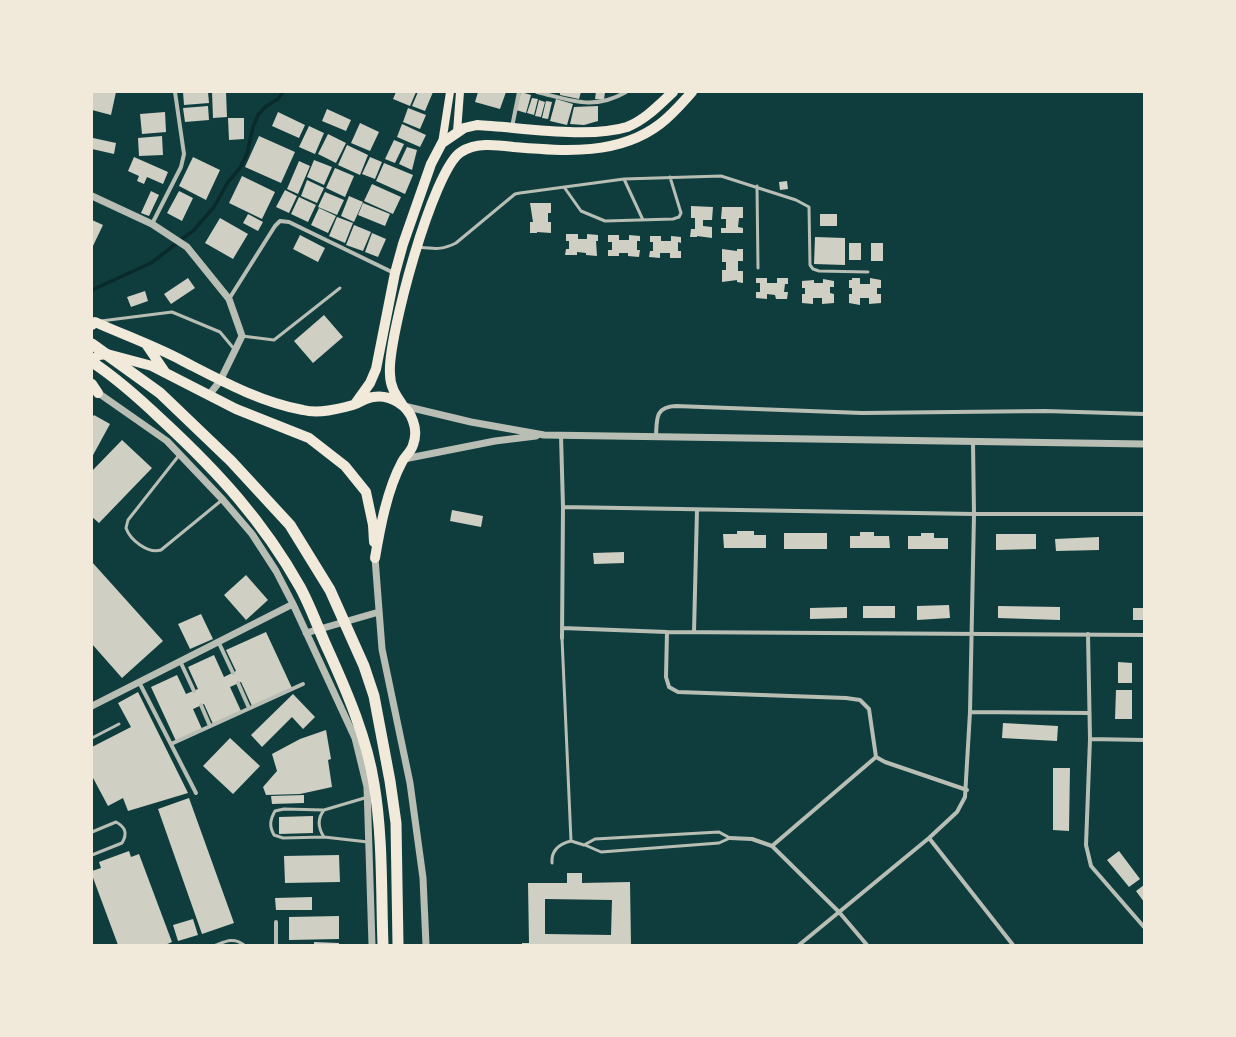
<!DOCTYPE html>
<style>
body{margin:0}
#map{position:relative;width:1236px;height:1037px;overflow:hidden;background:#0f3d3e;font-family:"Noto Sans",sans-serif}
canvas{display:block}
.frame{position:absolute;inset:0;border:93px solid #f1e9da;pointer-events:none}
</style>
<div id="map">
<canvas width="1236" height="1037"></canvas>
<div class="frame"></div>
</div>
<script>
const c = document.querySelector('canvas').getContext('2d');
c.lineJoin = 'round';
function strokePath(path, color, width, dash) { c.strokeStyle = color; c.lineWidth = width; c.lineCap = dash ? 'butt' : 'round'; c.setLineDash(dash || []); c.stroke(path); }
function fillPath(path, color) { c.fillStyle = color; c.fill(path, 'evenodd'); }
strokePath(new Path2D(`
 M92,290L151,263L194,230L214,207L228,182L240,168L247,154L253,127L258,115L265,107L278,99L283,92`), '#0a2a2b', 3.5);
fillPath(new Path2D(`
 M92,92H116L111,115L92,110Z
 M183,92H208L209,103L184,105Z
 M212,92H226L227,117L213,118Z
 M396,92H416L410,106L393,99Z
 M418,92H433L425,111L412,106Z
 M478,92H506L500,109L475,102Z
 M521,92L531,95L526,113L516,110Z
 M560,92H581L579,99L560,95Z
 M596,92H605L604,100L595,99Z
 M532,98L538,99L534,115L527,113Z
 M556,99L573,104L567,125L550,121Z
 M539,100L545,102L541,117L535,116Z
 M546,101L552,102L548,119L542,118Z
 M208,106L209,120L185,122L183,108Z
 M598,106V121L584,125L570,124L574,107Z
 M408,108L426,115L420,129L403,122Z
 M327,109L351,120L346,131L322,121Z
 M165,112L166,132L142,134L140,114Z
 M278,112L305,125L299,138L272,126Z
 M228,118H244V139L229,140Z
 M360,123L379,132L370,151L351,143Z
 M402,124L426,135L420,147L397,137Z
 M309,126L324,133L315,154L299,147Z
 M328,134L346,143L336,163L318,154Z
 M162,136L163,155L139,156L138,138Z
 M259,136L295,152L281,183L245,167Z
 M93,138L116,143L114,154L92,149Z
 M394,140L404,144L395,163L385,159Z
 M347,145L368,155L360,175L338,165Z
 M407,147L417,150L412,170L399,164Z
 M134,157L168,172L163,184L147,177L144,184L137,181L139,176L128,171Z
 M193,157L220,170L206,200L179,186Z
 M370,157L382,162L375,179L362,174Z
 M314,160L332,167L324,185L307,177Z
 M299,161L310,166L298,194L287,189Z
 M384,163L413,175L405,194L376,181Z
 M335,168L354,176L345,197L326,188Z
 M242,176L275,192L262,219L229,203Z
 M307,180L324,188L317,203L301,196Z
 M787,181L788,189L780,190L779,182Z
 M372,184L401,197L393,214L364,201Z
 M285,190L297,196L289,213L276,207Z
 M151,191L159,195L149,216L141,213Z
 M179,191L193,198L182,221L167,213Z
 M325,192L344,200L337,215L318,207Z
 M349,196L363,202L354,222L341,216Z
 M299,197L316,205L308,222L291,214Z
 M363,203L390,214L385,226L358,215Z
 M530,203H551V213H548V222H551V233L537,232V233H530V222H533Z
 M691,206L713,207L712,220H703V226L712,227V238L697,236V237H690L691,229H695V218H691Z
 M722,207H743V218H739L738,227L743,228V233H721V228H726V219H721Z
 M319,208L336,216L328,233L311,225Z
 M248,214L263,222L258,231L243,223Z
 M820,214H837V226H820Z
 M337,217L353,223L345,243L329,236Z
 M220,218L248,234L233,259L205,243Z
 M92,220L103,225L92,248Z
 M354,225L371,232L363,251L346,245Z
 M372,233L386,239L378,257L365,252Z
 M566,234H578V239H587V234L598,235V241H596L597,256L586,255V253L577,252V255H565L566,249H569V241H566Z
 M300,235L325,248L318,262L293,249Z
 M608,235H619V240H629V235L640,236V241H637V250H640L639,257L628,256V253H619V256H608V250H612V242H608Z
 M650,236H661V241H671V236L681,237V243L678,242V251H681V258H670V253H660V258L649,257L650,251H653V242H650Z
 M815,237L845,238V265L814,264Z
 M849,243H861V260H849Z
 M871,243H883V261H871Z
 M722,249L737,251V249H743V261H738V271H743V283L737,282V280L722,282V270H726V262H722Z
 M188,278L195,288L171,304L164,294Z
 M756,278H767V283H777V278H788V284H785L784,292H788L787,299H776L775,295L767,294V299L756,298V292H760V283H756Z
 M852,278H860V284H870V278L881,280V288H877V294H881V303L869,304V298H860V305L849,303V294H852V288H849V280H852Z
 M823,279L834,281V287H830V293L834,294V303L822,304V298H813V304L802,303V294H805V288H802V281L814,280V283H823Z
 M145,291L148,301L131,307L127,297Z
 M324,315L343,337L313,363L294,341Z
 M94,415L110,424L92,457V418Z
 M122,440L152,468L99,523L92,517V471Z
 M452,510L483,516L481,527L450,521Z
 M737,531H754V535H766V548H724L723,534H737Z
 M860,532H874V536H889L890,548H850V536H860Z
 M784,533H827V549H784Z
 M921,533H934V538H948V549H908V536H921Z
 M996,534H1036V549L996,550Z
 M1099,537V550L1056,551L1055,539Z
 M624,552V563L594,564L593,553Z
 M92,562L163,641L122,678L92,644Z
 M246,575L268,600L246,620L224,595Z
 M949,605L950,618L917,620V606Z
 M863,606H895V618H863Z
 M998,606L1060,607V620L998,618Z
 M847,607V618L810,619V608Z
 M1133,608H1144V620H1133Z
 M201,614L213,639L190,649L178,624Z
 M266,632L292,688L252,706L241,682L230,687L241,711L213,724L204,704L193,709L202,729L176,741L151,687L177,675L186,694L198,689L188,667L214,655L224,677L236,671L226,650Z
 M1118,662L1132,663V683H1118Z
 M1116,690H1132V719H1115Z
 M138,692L188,793L128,811L123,798L108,806L92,776V747L131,727L118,703Z
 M293,694L315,717L303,729L292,717L262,747L251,735Z
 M1003,723L1058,726L1057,741L1002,738Z
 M326,730L331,759L328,760L332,787L300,794L266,795L263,787L277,771L272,754L300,739Z
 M230,738L260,766L233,794L203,766Z
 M1053,768H1070L1069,831L1053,830Z
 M304,795V803L272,804L271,796Z
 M189,798L234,923L202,934L158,809Z
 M313,816V833L279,834V817Z
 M129,851L131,857L139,854L172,942L165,945H118L92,875V871L101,868L99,862Z
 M1119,851L1140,879L1129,887L1107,860Z
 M339,855L340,882L285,883L284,856Z
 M567,873H582V883L630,882L631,945H522V943H529L528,883H567ZM545,899L612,900L611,935L545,934Z
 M1144,885V902L1136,891Z
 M312,897V910H276L275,898Z
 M339,916V939L289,940V917Z
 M193,919L198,935L178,941L173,925Z
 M314,942L339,943V945H314Z`), '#cfcfc3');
strokePath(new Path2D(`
 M624,179L643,220
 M757,186L758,268
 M564,187L581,211L605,221L673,219L679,217L681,213L670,177
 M419,247C434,249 443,250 456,243L515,194L520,193L624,179L721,176L796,200L809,207L810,265L813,269L819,271L868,272
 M101,321L172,312L220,332L235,350
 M242,336L274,340L340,288
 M180,454L128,520L126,528C130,540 148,554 161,550L222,500
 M562,638L571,841L584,845L595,839L719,832L730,838
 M92,738L119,724
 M368,797L324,810C317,819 318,828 324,837L368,842
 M324,810L284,809L275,811C270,820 269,826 274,835L283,838L324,837
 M92,832L116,822C125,827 128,833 122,843L92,855
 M585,845L601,852L719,843L730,838
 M552,863C551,850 559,844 571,841
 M216,945C226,941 234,937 244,945`), '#b8beb3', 3);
strokePath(new Path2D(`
 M537,92C571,100 593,111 626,92
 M512,127L519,92
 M152,224L181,167L184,154L175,92
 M229,299L275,226L280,221L289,222L394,273
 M561,436L563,507
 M656,437C657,420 654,407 676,406L862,413L1045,411L1144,414
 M562,628L667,632L1144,635
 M667,632L666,677L669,687L678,692L846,698L860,700L869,709L876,757L885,762L967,790
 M694,632L697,510
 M1088,634L1090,739L1086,845L1091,866L1144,927
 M562,638L563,507L974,514H1144
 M218,641L233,673
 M180,661L194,691
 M139,682L196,793
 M238,683L249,708
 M201,705L210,726
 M970,712L1089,713
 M1090,739L1144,740
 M171,744L303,684
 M730,838L752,839L772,846L839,912L867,945
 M929,838L1013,945
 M772,846L876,757
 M276,945V922
 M799,945L929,838L957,812L965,797L970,712L974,514L973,443`), '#b8beb3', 4);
strokePath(new Path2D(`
 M92,196L152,224L187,247L229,299L242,336L220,381L209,395
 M94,390L167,441L223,500L252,534L276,571L293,604L355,738L367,787L372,945
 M404,406L471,422L544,435L1144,444
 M404,459L495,441L536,436
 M375,558L382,649L410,783L423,878L426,945
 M306,633L379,612
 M92,706L293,604`), '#b8beb3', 7);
strokePath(new Path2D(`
 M457,132L460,92
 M442,143L450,92`), '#f1e9da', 8);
strokePath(new Path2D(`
 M92,325L95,322C124,335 155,346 183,361C222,381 260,402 303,410C319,414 338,409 353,405C360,403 365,398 373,397C390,394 408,405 413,421C416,429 416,437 413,445C411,452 405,456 402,462C387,490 380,528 375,558
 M146,344L165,372
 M92,360L99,355L107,354L152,366L236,409L309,438L345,466L366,492L373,525L374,542
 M92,384L98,393
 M355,404L370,383L376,369L395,273L403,244L431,164L442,143L464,128L477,125C518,127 589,139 627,127C645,120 659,105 673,92
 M402,404C395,394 390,386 390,374C387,340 433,169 461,152C476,142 497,145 514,147C564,151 618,156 660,124C672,115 682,103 692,92`), '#f1e9da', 10);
strokePath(new Path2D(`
 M92,344L160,393L231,461L290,525L330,590L364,666L374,696L390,781L396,823L398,945
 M92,362C118,379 141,400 163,421C218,472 263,521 300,587C311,607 319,631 329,652C348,694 367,739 374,784C383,837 381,892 383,945`), '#f1e9da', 11);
</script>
